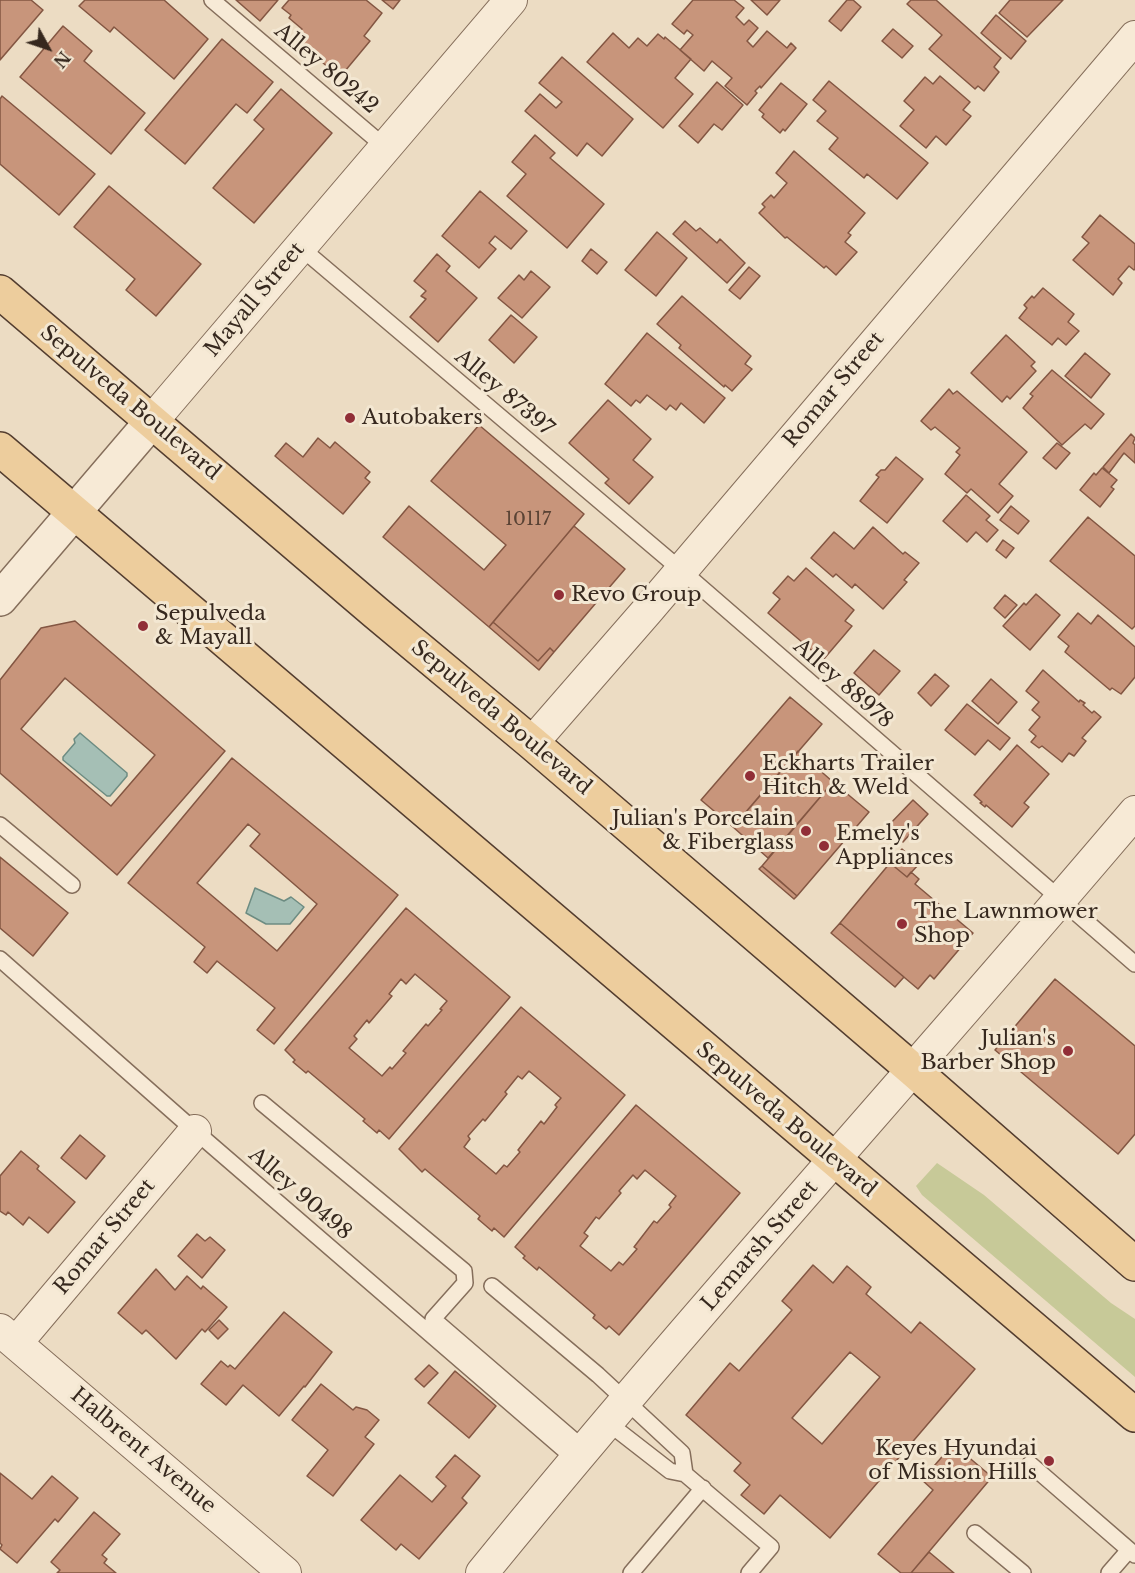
<!DOCTYPE html>
<style>
body{margin:0}
#map{position:relative;width:1135px;height:1573px;overflow:hidden;background:#ecdcc3;font-family:"Libre Baskerville",serif}
canvas{display:block}
.north{position:absolute;left:18px;top:18px;width:60px;height:60px;-webkit-text-stroke:4px #f3e7d2;paint-order:stroke;rotate:130deg;font-size:16px;font-weight:700;line-height:24px;text-align:center;color:#36281e}
.north::after{content:'';display:block;margin:auto;width:21px;height:27px;background:#36281e;clip-path:polygon(50% 0,100% 100%,50% 72%,0 100%)}
</style>
<div id="map">
<canvas width="1135" height="1573"></canvas>
<div class="north">N</div>
</div>
<script>
const c = document.querySelector('canvas').getContext('2d');
c.lineJoin = 'round';
function fillPath(path, color) { c.fillStyle = color; c.fill(path, 'evenodd'); }
function strokePath(path, color, width, dash) { c.strokeStyle = color; c.lineWidth = width; c.lineCap = dash ? 'butt' : 'round'; c.setLineDash(dash || []); c.stroke(path); }
function write(font, color, halo, rows, align = 'center') {
  c.font = font + ' "Libre Baskerville",serif'; c.lineWidth = 6; c.setLineDash([]); c.textBaseline = 'middle'; c.strokeStyle = halo; c.fillStyle = color; for (const [text, x, y, turn = 0] of rows) {
    c.save(); c.translate(x, y); c.rotate((+turn || 0) * Math.PI / 180); c.textAlign = isNaN(turn) ? turn : align; if (halo) c.strokeText(text, 0, 0); c.fillText(text, 0, 0); c.restore();
  }
}
fillPath(new Path2D(`
 M937,1163L984,1195L1111,1303L1135,1319V1377L922,1195L916,1186Z`), '#c7c998');
const water = new Path2D(`
 M80,733L127,773V776L110,796H107L63,760V757L75,743L74,739Z
 M255,888L284,901L291,897L304,907L290,924H266L246,913Z`);
fillPath(water, '#a5bfb5');
strokePath(water, '#6d8c82', 1.5);
const building = new Path2D(`
 M0,0H31L43,10L0,60Z
 M85,0H164L208,39L174,79L114,27L110,32L79,6Z
 M236,0H278L260,21Z
 M289,0H366L382,13L364,36L370,41L340,77L294,39L302,29L289,18L291,15L282,8Z
 M382,0H400L393,9Z
 M693,0H734L744,8L736,17L744,25L749,20L758,28L747,41L753,47L767,31L787,48L791,43L796,48L761,88L760,86L755,91L757,93L747,105L725,86L732,78L712,61L704,71L680,50L693,35L687,30L684,34L672,24Z
 M751,0H780L767,15Z
 M847,0H853L861,7L841,31L829,21Z
 M911,0H936L1001,58L994,67L999,72L984,91L978,86L975,89L929,49L942,35L907,4Z
 M1010,0H1063L1027,37L999,13Z
 M996,15L1026,41L1011,59L981,33Z
 M63,26L92,51L84,61L145,113L111,154L20,77Z
 M893,29L913,46L902,58L882,41Z
 M613,33L629,48L638,38L647,46L658,34L664,39L665,37L691,59L675,78L693,94L663,128L587,62Z
 M222,39L273,82L247,113L236,104L185,164L145,130Z
 M562,57L633,119L602,156L587,143L577,156L525,111L540,94L556,108L562,102L539,83Z
 M940,76L970,102L963,110L971,116L946,145L936,136L926,148L900,126L914,110L904,101L925,77L933,84Z
 M829,81L928,163L897,199L867,174L864,178L829,149L838,138L817,121L826,111L813,100Z
 M717,82L743,105L722,130L714,124L698,143L679,126Z
 M781,83L807,104L785,131L783,129L780,133L762,117L764,114L759,110Z
 M281,89L332,133L254,223L213,188L264,129L254,120Z
 M2,96L95,174L59,215L0,164V99Z
 M535,135L555,153L550,158L604,204L567,248L507,196L526,174L512,162Z
 M794,151L865,213L848,233L851,235L845,242L857,252L836,275L826,266L824,268L787,237L785,238L759,213L765,207L762,204L771,195L774,198L787,183L776,173Z
 M109,186L201,264L156,316L126,290L135,279L74,227Z
 M480,191L527,231L511,249L495,236L489,243L496,249L479,268L442,236Z
 M1100,215L1135,244V269L1134,270L1129,266L1118,279L1122,283L1113,295L1073,260L1089,243L1082,237Z
 M685,221L696,231L700,228L717,243L720,239L745,263L727,283L673,234Z
 M657,232L687,258L656,296L625,270Z
 M591,249L607,262L597,274L582,261Z
 M437,254L450,266L446,271L477,298L438,342L410,317L426,299L421,296L426,291L414,281Z
 M749,267L760,276L740,299L729,290Z
 M531,271L550,287L522,318L498,298L519,275L524,280Z
 M1043,288L1074,314L1068,322L1079,331L1066,345L1058,338L1052,345L1019,318L1027,308L1024,305L1032,296L1034,298Z
 M682,296L751,356L745,364L752,369L732,391L725,385L724,387L679,348L681,345L657,324Z
 M511,315L537,337L514,363L489,340Z
 M647,333L725,398L704,423L681,403L676,410L670,405L666,410L647,395L640,403L636,400L631,406L605,384Z
 M1006,335L1035,362L1031,366L1036,371L1010,399L1007,396L1002,402L971,373Z
 M1085,353L1110,374L1091,398L1065,376Z
 M1052,370L1104,414L1091,429L1085,424L1062,445L1023,408L1033,396L1030,394Z
 M949,389L953,394L957,391L1027,452L999,484L1013,496L998,513L971,489L967,493L945,474L960,455L956,452L960,448L935,427L931,430L921,421Z
 M608,400L651,439L633,460L653,477L629,504L605,483L609,479L569,443Z
 M479,425L584,514L489,627L383,537L409,506L484,570L506,545L431,481Z
 M1131,434L1135,438L1133,443L1135,445V463L1124,453L1109,473L1103,467Z
 M318,438L330,448L335,442L370,472L365,478L370,482L343,514L275,456L286,443L303,457Z
 M1057,443L1070,453L1056,469L1043,458Z
 M896,457L923,479L887,523L860,501L879,477L876,475L881,470H885Z
 M1102,468L1117,480L1111,487L1114,489L1100,507L1080,490L1094,473L1096,475Z
 M966,495L990,516L986,520L998,530L987,542L976,532L967,542L943,521Z
 M1011,506L1029,521L1018,534L1000,520Z
 M1088,517L1135,556V626L1132,629L1050,561Z
 M574,526L625,569L554,652L550,648L538,661L493,622Z
 M873,527L903,554L905,552L919,563L904,580L907,582L883,609L855,584L852,588L836,574L833,577L811,558L834,532L854,549Z
 M1003,540L1014,548L1006,558L996,550Z
 M806,568L854,610L845,621L852,626L823,660L768,613L780,599L773,593L788,576L794,581Z
 M1036,594L1060,615L1030,650L1003,626L1024,603L1026,605Z
 M1005,595L1017,605L1005,618L994,608Z
 M1078,613L1091,624L1098,615L1135,647V677L1121,694L1112,688L1110,690L1065,652L1069,646L1058,637Z
 M75,621L225,751L117,875L0,773V680L41,628ZM65,678L155,755L111,806L21,729Z
 M493,622L538,661L550,648L554,652L539,670L489,627Z
 M874,650L900,671L879,695L854,673Z
 M1043,670L1079,702L1080,700L1085,703L1083,705L1092,713L1094,711L1101,717L1082,738L1086,741L1074,756L1069,753L1062,762L1042,746L1039,748L1031,742L1036,736L1029,730L1040,717L1032,710L1039,702L1026,691Z
 M935,674L949,686L931,706L918,693Z
 M991,679L1017,702L998,724L972,701Z
 M790,697L822,724L733,827L701,800Z
 M967,704L1010,738L1000,750L988,740L975,755L945,730Z
 M1017,745L1049,774L1024,803L1029,807L1012,827L986,805L985,807L980,803L982,802L974,795Z
 M798,751L833,782L768,858L733,827Z
 M232,758L398,895L274,1044L257,1030L275,1008L217,961L207,973L194,962L205,947L128,883ZM248,824L260,834L250,846L317,904L277,951L197,883Z
 M833,782L869,812L797,896L762,866Z
 M913,800L928,814L903,842L887,827Z
 M902,849L919,864L907,877L890,863Z
 M0,857L68,913L33,956L0,928Z
 M890,863L907,877L911,872L919,879L915,884L973,933L934,979L930,975L918,989L840,923Z
 M762,866L779,880L797,896L794,899L759,869Z
 M406,908L510,997L389,1139L379,1130L377,1133L363,1121L365,1119L308,1071L306,1073L293,1062L295,1060L285,1050ZM415,974L447,1001L440,1009L442,1010L428,1026L426,1024L403,1051L406,1053L392,1069L390,1067L382,1076L349,1048L357,1039L354,1036L367,1020L369,1023L392,996L389,994L401,979L406,984Z
 M840,923L904,977L895,987L831,933Z
 M1055,979L1135,1046V1134L1118,1154L995,1050Z
 M521,1007L625,1095L504,1237L494,1228L492,1231L478,1219L480,1216L425,1169L422,1172L399,1149ZM529,1071L561,1098L555,1105L557,1107L544,1124L541,1121L518,1150L520,1152L507,1167L504,1165L496,1174L464,1147L470,1139L468,1136L483,1119L485,1121L507,1094L505,1092L518,1076L522,1079Z
 M636,1105L740,1193L619,1335L609,1326L606,1329L593,1318L595,1315L539,1267L537,1270L523,1258L525,1256L515,1247ZM645,1170L676,1196L669,1205L671,1207L657,1223L654,1221L634,1247L637,1249L623,1265L619,1262L611,1271L580,1246L588,1236L584,1233L596,1217L599,1219L621,1193L619,1191L633,1175L637,1179Z
 M80,1135L105,1156L86,1179L61,1158Z
 M21,1151L39,1166L37,1169L75,1202L48,1233L29,1217L23,1225L8,1212L6,1215L0,1211V1176Z
 M197,1234L205,1241L210,1237L225,1250L202,1278L178,1256Z
 M813,1265L833,1283L847,1266L871,1287L866,1294L911,1333L920,1322L975,1369L830,1538L780,1495L764,1514L741,1495L750,1485L734,1471L741,1463L686,1415L730,1363L739,1371L792,1310L782,1301ZM850,1352L880,1377L822,1444L792,1418Z
 M156,1269L175,1290L187,1276L201,1289L203,1286L227,1307L205,1332L202,1329L176,1359L146,1330L142,1334L118,1313Z
 M284,1312L332,1352L305,1387L304,1386L279,1416L243,1385L226,1405L201,1384L221,1361L228,1367L230,1365L235,1369Z
 M219,1320L228,1329L218,1339L209,1330Z
 M429,1365L438,1373L424,1387L415,1379Z
 M455,1371L496,1406L469,1438L428,1403Z
 M321,1384L353,1410L356,1407L367,1410L379,1420L365,1437L374,1444L333,1496L307,1476L328,1450L292,1420Z
 M953,1444L992,1477L911,1573H901L878,1554L933,1490L922,1480Z
 M455,1455L480,1476L462,1498L467,1503L419,1559L401,1544L396,1550L361,1520L400,1475L432,1502L446,1486L436,1477Z
 M0,1473L32,1499L52,1476L78,1498L58,1522L55,1519L17,1563L0,1549L2,1545L0,1543Z
 M94,1512L120,1534L102,1555L107,1559L104,1563L116,1573H57L60,1570L51,1562Z
 M929,1552L954,1573H911Z`);
fillPath(building, '#c8957b');
strokePath(building, '#835642', 1.5);
const service = new Path2D(`
 M212,0L385,147
 M300,247L681,570L1135,964
 M0,825L72,885
 M0,959L195,1131L575,1459
 M262,1103L464,1271L465,1283L433,1319L584,1449
 M492,1286L598,1375L682,1453L685,1474
 M607,1422L670,1471L685,1474L771,1547L749,1573
 M1030,1464L1135,1555
 M975,1533L1023,1573
 M631,1573L703,1488
 M1109,1573L1129,1550`);
const minor = new Path2D(`
 M152,421L511,0
 M532,743L647,611L1135,37
 M0,1330L285,1573
 M16,1343L195,1131
 M482,1573C693,1314 919,1067 1135,812`);
const tertiary = new Path2D(`
 M0,599L152,421`);
const primary = new Path2D(`
 M0,292L375,612L532,743L913,1070L1135,1264
 M0,449L1135,1415`);
strokePath(service, '#856e5b', 18);
strokePath(minor, '#856e5b', 34);
strokePath(tertiary, '#856e5b', 36);
strokePath(primary, '#533d2f', 36);
strokePath(service, '#f7ead6', 15);
strokePath(minor, '#f7ead6', 32);
strokePath(tertiary, '#f7ead6', 33);
strokePath(primary, '#edcd9d', 33);
for (const [x, y, r, color] of [
 [350,418,6,"#912e37"],
 [559,595,6,"#912e37"],
 [143,626,6,"#912e37"],
 [750,776,6,"#912e37"],
 [806,831,6,"#912e37"],
 [824,846,6,"#912e37"],
 [902,924,6,"#912e37"],
 [1068,1051,6,"#912e37"],
 [1049,1461,6,"#912e37"]
]) { const dot = new Path2D(); dot.arc(x, y, r, 0, 2 * Math.PI); c.fillStyle = color; c.fill(dot); strokePath(dot, '#f3e7d2', 2); }
write('18px', '#5a4335', null, [
 ["10117",528,520]
]);
write('21px', '#36281e', '#f3e7d2', [
 ["Alley 80242",326,69,40],
 ["Mayall Street",255,300,-50],
 ["Romar Street",834,390,-50],
 ["Alley 87397",504,393,40],
 ["Sepulveda Boulevard",130,403,40],
 ["Alley 88978",843,684,41],
 ["Sepulveda Boulevard",501,718,40],
 ["Sepulveda Boulevard",786,1120,40],
 ["Alley 90498",300,1194,41],
 ["Romar Street",105,1237,-50],
 ["Lemarsh Street",760,1246,-49],
 ["Halbrent Avenue",143,1451,40]
]);
write('21px', '#36281e', '#f3e7d2', [
 ["Autobakers",362,418],
 ["Revo Group",571,595],
 ["Sepulveda",155,614],
 ["& Mayall",155,638],
 ["Eckharts Trailer",762,764],
 ["Hitch & Weld",762,788],
 ["Julian's Porcelain",794,819,"right"],
 ["& Fiberglass",794,843,"right"],
 ["Emely's",836,834],
 ["Appliances",836,858],
 ["The Lawnmower",914,912],
 ["Shop",914,936],
 ["Julian's",1056,1039,"right"],
 ["Barber Shop",1056,1063,"right"],
 ["Keyes Hyundai",1037,1449,"right"],
 ["of Mission Hills",1037,1473,"right"]
], 'left');
</script>
